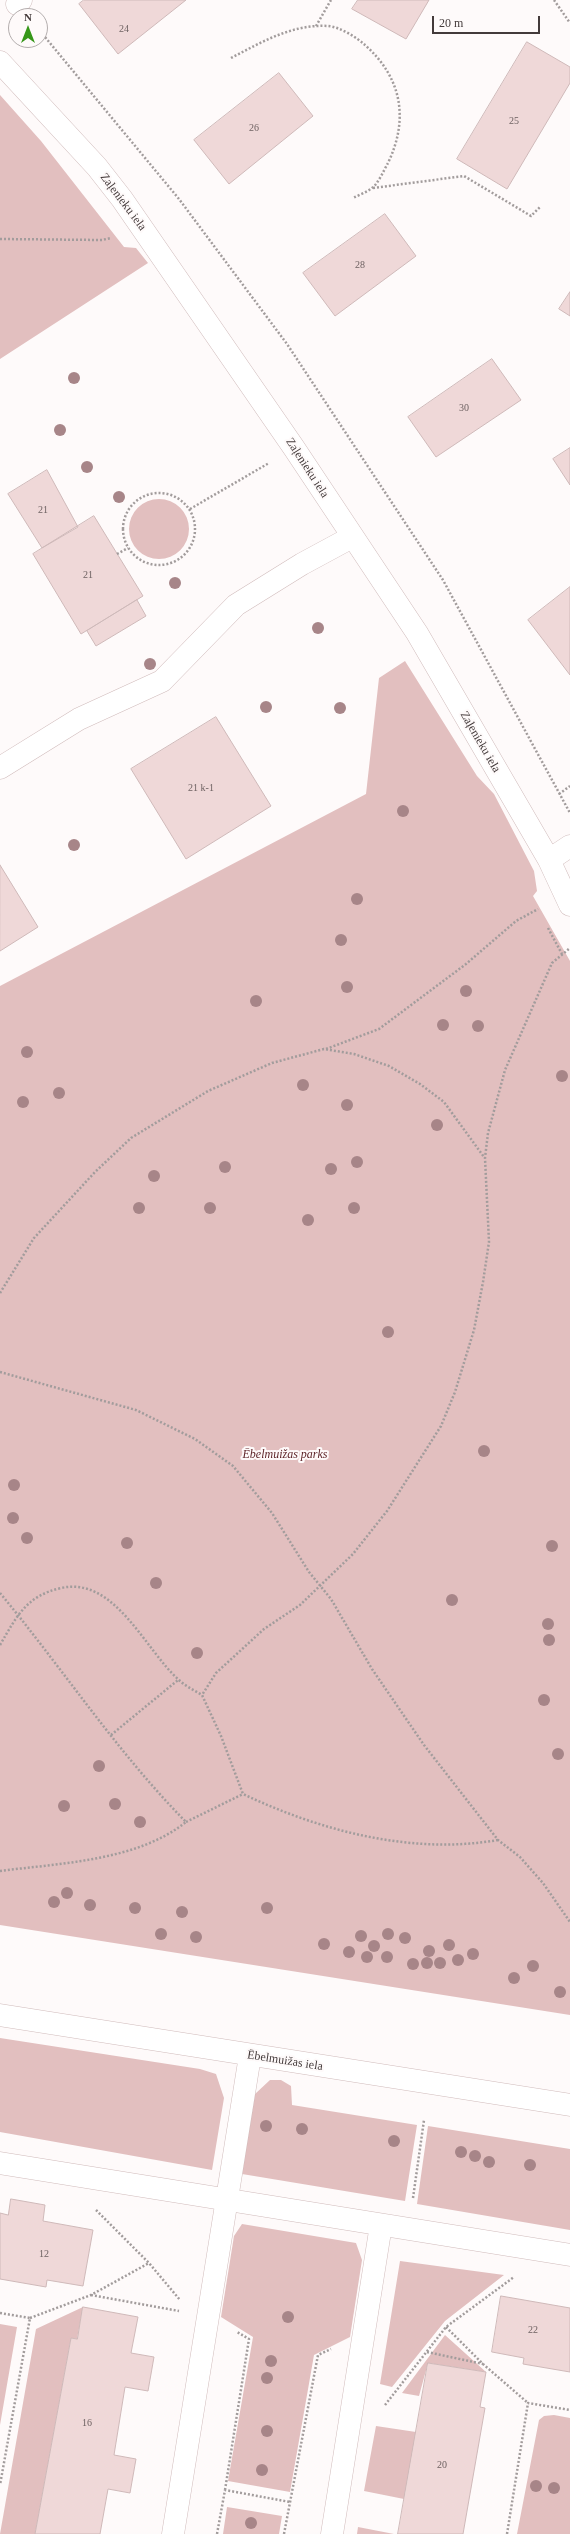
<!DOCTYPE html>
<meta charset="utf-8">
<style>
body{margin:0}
#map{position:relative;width:570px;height:2534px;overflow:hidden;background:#fefafa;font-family:"Times New Roman",serif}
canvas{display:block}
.north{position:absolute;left:8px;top:8px;width:40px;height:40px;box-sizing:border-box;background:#fefafa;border:1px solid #b3adad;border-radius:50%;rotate:0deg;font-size:11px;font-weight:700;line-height:16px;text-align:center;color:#433a3a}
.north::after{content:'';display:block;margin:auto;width:14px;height:18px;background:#369719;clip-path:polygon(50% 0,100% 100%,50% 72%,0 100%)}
.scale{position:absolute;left:432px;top:16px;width:108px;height:18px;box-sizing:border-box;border:2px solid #433a3a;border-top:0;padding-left:5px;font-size:12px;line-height:14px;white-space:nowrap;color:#433a3a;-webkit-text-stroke:3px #fefafa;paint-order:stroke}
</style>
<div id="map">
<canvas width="570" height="2534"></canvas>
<div class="north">N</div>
<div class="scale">20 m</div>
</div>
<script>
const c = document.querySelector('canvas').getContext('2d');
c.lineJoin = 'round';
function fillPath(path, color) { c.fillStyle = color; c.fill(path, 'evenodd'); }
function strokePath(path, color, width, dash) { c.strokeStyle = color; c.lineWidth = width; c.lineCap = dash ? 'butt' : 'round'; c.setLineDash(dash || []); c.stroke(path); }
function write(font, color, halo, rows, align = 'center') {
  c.font = font + ' "Times New Roman",serif'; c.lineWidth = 4; c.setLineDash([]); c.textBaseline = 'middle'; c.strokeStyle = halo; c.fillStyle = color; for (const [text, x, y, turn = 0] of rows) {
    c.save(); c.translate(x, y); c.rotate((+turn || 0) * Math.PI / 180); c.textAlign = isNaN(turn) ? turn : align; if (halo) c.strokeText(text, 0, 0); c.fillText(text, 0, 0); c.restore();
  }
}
fillPath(new Path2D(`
 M0,95L41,141L124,247L136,248L148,263L0,359Z
 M129 529a30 30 0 1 1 60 0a30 30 0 1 1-60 0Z
 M405,661L477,776L494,794L534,871L537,891L533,896L570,961V2015L0,1925V986L366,794L379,678Z
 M0,2038L200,2069L216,2074L224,2098L212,2170L0,2132Z
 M270,2080H281L291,2086L292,2105L417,2125L405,2201L242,2174L255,2094Z
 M428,2126L570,2149V2230L417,2204Z
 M242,2224L356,2243L362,2260L350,2337L314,2355L290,2492L228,2481L253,2337L221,2317L234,2236Z
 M400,2261L504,2275L445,2321L392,2387L380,2384Z
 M83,2307L77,2339L71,2338L35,2534H0L36,2329Z
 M0,2324L17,2327L0,2425Z
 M445,2335L486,2372L428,2363L419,2396L402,2393Z
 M554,2415L570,2418V2534H517L539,2420L544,2416Z
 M376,2426L416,2432L404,2499L364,2491Z
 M227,2507L282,2516L279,2534H223Z
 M358,2527L394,2534H357Z`), '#e2bfbf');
const building = new Path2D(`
 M84,0H186L118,54L79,4Z
 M358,0H429L406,39L352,9Z
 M527,42L570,67V83L507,189L457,159Z
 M279,73L313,116L229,184L194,140Z
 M385,214L416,256L335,316L303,273Z
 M570,292V316L559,309Z
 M492,359L521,400L436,457L408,417Z
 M570,448V485L553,459Z
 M47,470L78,527L42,548L8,494Z
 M94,516L143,596L81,634L33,554Z
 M570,587V675L528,620Z
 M137,600L146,616L96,646L87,631Z
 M216,717L271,806L186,859L131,769Z
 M0,865L38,927L0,951Z
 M11,2199L45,2205L43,2221L93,2230L83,2286L47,2280L46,2287L0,2279V2213L8,2215Z
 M501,2296L570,2308V2372L523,2364L524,2358L492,2352Z
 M83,2307L138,2317L131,2353L154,2357L148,2391L125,2387L114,2455L136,2459L130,2493L108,2489L100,2534H35L71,2338L77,2339Z
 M428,2363L486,2372L480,2407L485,2408L463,2534H398Z`);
fillPath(building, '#efd8d8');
strokePath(building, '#cfb9b9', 1);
const minor = new Path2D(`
 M17,4L21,0
 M0,62L97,167L122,199L294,448L417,633L549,860L570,905
 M0,768L79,719L162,681L236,605L302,564L352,537
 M549,860L570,846
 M0,2015L570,2105
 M0,2163L570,2255
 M173,2534L250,2056
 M332,2534L381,2225`);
strokePath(minor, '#d0bbbb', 23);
strokePath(new Path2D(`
 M554,0L570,23
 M316,26L331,0
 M40,31L179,199L287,344L443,580L570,813
 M231,58C262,42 292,24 328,26C340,27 356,37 365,45C402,78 409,119 388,163C384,170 378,184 372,188C367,192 359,195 353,198
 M373,188L464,176L531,216L540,207
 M0,239L102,240L111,238
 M123 529a36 36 0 1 1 72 0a36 36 0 1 1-72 0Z
 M190,509L269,463
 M117,554L128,548
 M559,794L570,786
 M548,928L562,954
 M326,1049L379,1029L466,964L516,921L538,909
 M0,1293L34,1238L95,1172L131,1138L208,1091L272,1063L324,1049L354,1054L389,1066L420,1084L444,1102L484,1157
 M0,1372L136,1410L195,1439L233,1466L272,1513L309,1572L331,1599L372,1669L424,1745L498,1840L520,1857L543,1883L570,1922
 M0,1593C63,1669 117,1752 186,1822C137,1861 61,1863 0,1871
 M0,1645C17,1616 26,1596 61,1588C115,1576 145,1650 179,1680C185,1686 194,1690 202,1695
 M111,1735L178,1680
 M186,1822L243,1794
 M498,1840C412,1855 321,1831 243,1794L221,1736L202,1695L216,1673L264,1629L300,1605L353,1554L387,1511L441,1426L455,1392L474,1330L483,1282L489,1242L485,1158L488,1133L505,1070L552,963L570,948
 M413,2198L424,2120
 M96,2210L149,2263L180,2300
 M91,2295L179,2311
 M0,2313L30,2318L0,2485
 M30,2318L91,2295L149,2263
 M446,2327L483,2364L528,2403
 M427,2352L483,2364
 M385,2405L446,2327L514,2277
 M225,2490L249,2339L237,2332
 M217,2534L225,2490L290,2502
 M284,2534L318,2355L331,2349
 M507,2534L528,2403L570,2410`), '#a29c9c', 2.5, [2, 2]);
strokePath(minor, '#fff', 22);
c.fillStyle = '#a78588';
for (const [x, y] of [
 [74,378],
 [60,430],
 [87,467],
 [119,497],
 [175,583],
 [318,628],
 [150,664],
 [266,707],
 [340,708],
 [403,811],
 [74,845],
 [357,899],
 [341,940],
 [347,987],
 [466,991],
 [256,1001],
 [443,1025],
 [478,1026],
 [27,1052],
 [562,1076],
 [303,1085],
 [59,1093],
 [23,1102],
 [347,1105],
 [437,1125],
 [357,1162],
 [225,1167],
 [331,1169],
 [154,1176],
 [139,1208],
 [210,1208],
 [354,1208],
 [308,1220],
 [388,1332],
 [484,1451],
 [14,1485],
 [13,1518],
 [27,1538],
 [127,1543],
 [552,1546],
 [156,1583],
 [452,1600],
 [548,1624],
 [549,1640],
 [197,1653],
 [544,1700],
 [558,1754],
 [99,1766],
 [115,1804],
 [64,1806],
 [140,1822],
 [67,1893],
 [54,1902],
 [90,1905],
 [135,1908],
 [267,1908],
 [182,1912],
 [161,1934],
 [388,1934],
 [361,1936],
 [196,1937],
 [405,1938],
 [324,1944],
 [449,1945],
 [374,1946],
 [429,1951],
 [349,1952],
 [473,1954],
 [367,1957],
 [387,1957],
 [458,1960],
 [427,1963],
 [440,1963],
 [413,1964],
 [533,1966],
 [514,1978],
 [560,1992],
 [266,2126],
 [302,2129],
 [394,2141],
 [461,2152],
 [475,2156],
 [489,2162],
 [530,2165],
 [288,2317],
 [271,2361],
 [267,2378],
 [267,2431],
 [262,2470],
 [536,2486],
 [554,2488],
 [251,2523]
]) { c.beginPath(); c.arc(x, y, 6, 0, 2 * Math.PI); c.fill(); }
write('10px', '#6e6262', null, [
 ["24",124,29],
 ["25",514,121],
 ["26",254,128],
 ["28",360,265],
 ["30",464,408],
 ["21",43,510],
 ["21",88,575],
 ["21 k-1",201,788],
 ["12",44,2254],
 ["22",533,2330],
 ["16",87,2423],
 ["20",442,2465]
]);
write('12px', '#433a3a', '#fefafa', [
 ["Zaļenieku iela",123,202,53],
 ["Zaļenieku iela",307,468,57],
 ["Zaļenieku iela",480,742,60],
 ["Ēbelmuižas iela",285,2061,9]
]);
write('italic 12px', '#5f252a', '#fefafa', [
 ["Ēbelmuižas parks",285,1455]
]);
</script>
